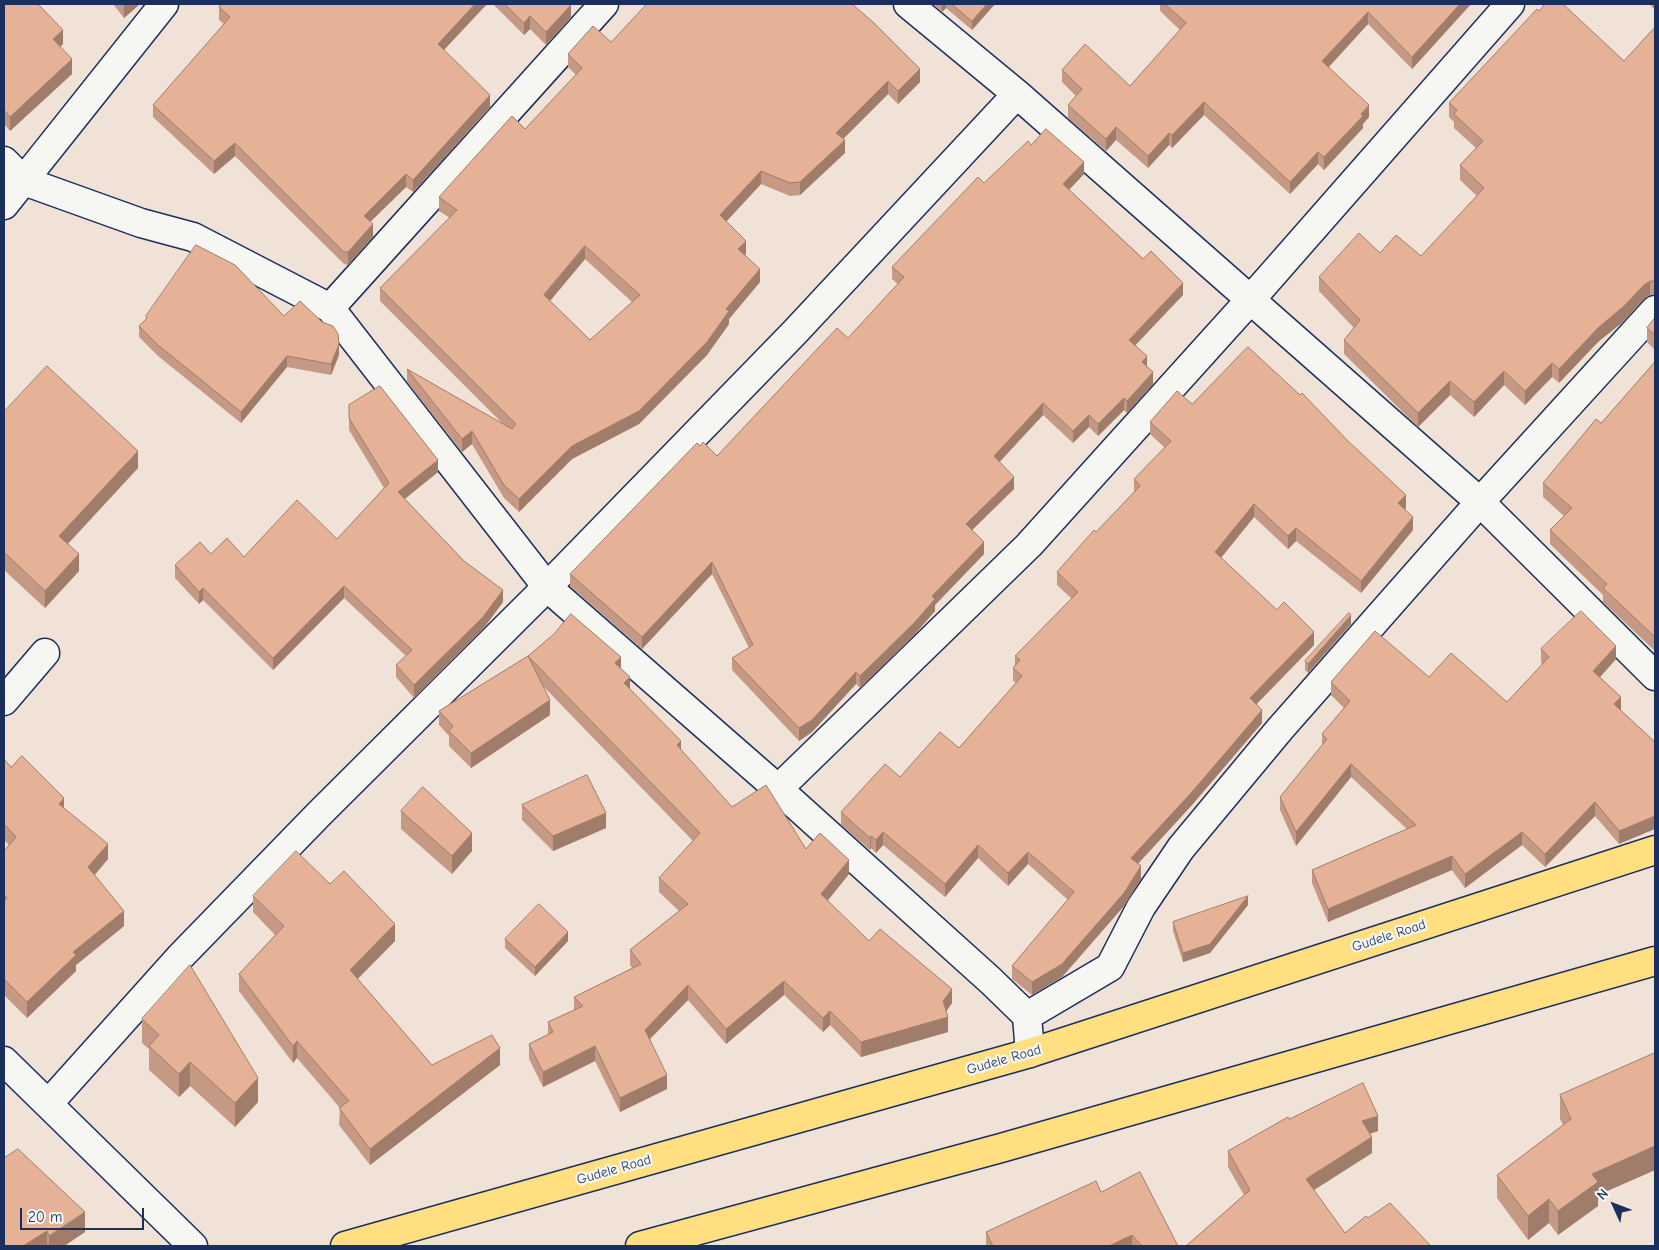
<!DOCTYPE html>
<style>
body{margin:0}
#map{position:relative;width:1659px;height:1250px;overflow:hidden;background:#f1e2d7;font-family:"Comic Neue",sans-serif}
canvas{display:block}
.frame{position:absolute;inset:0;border:5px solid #1b2f5e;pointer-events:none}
.north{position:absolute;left:1589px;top:1180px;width:50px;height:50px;-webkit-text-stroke:4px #f6f6f2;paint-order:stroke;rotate:313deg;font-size:14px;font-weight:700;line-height:20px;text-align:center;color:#1b2f5e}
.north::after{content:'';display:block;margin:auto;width:18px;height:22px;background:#1b2f5e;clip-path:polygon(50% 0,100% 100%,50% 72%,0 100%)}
.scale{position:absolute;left:20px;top:1208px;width:124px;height:22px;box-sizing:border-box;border:2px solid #1b2f5e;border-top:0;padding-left:6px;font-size:15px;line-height:18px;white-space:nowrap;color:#1b2f5e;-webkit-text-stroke:4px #f6f6f2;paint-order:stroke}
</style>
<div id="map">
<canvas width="1659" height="1250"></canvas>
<div class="frame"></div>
<div class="north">N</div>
<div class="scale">20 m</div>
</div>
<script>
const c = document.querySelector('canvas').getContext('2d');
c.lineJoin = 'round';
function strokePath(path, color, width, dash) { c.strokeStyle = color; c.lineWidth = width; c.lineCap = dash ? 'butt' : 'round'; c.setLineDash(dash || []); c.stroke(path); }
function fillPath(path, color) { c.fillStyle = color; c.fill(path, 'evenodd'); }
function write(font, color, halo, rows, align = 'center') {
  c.font = font + ' "Comic Neue",sans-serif'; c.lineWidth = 4.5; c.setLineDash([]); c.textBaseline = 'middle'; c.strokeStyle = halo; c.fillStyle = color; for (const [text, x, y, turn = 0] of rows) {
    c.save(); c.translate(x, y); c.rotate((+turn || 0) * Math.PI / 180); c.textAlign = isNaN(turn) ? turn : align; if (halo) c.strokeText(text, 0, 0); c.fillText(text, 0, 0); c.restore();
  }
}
const minor = new Path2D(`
 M908,4L1017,94L1480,502L1655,676
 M4,161L24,181L141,223L193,237L330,308L547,587L778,789L991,981L1027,1016L1030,1053
 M4,205L164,4
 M330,308L604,4
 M4,701L45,653
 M778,789L1029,545L1251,299L1510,4
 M1027,1016L1110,967L1141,907L1181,848L1280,729L1480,502L1655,310
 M4,1061L193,1246
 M48,1104L180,957L319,814L547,587L795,332L1017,94`);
const trunk = new Path2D(`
 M345,1246L1030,1053L1655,850
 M640,1246L1001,1148L1655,961`);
strokePath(minor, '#1b2f5e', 31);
strokePath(trunk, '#1b2f5e', 31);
strokePath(minor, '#f6f6f2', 28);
strokePath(trunk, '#ffdf80', 28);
fillPath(new Path2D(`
 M4,4L63,44L60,47L72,74L10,131L4,124Z
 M113,4H140L124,18Z
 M487,4L444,50L490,108L413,192L406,187L370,222L373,237L348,265L344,264L235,156L214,174L153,117V105L224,24L219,20V7Z
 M493,4H569L571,18L546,45L530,29L524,35Z
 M933,4H995L972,30L946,8L942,12Z
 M1160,4H1471L1412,69L1368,24L1329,67L1369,117L1363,124V128L1324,170L1318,164L1290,194L1204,115L1172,148L1169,145L1148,168L1116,140L1106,151L1068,118V105L1076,96L1062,82V70L1130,86L1180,30L1160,11Z
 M1649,4H1655V10Z
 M1539,11L1624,61L1655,27V295H1650L1644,299L1624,321L1598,342L1559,383L1552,377L1525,405L1504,385L1474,417L1450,395L1418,427L1344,354V340L1354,328L1319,291V277L1380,253L1421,256L1477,196L1460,180V165L1476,148L1454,128V122L1449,117V103Z
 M611,42L920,82L898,104L888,94L843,139L845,153L800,195L790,196L761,184L726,222L746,254L744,255L760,282L729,319V324L707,355L639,424L572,459L519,512L504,498L472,444L462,452L407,382V369L504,425L380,301V288L450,218L439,211V197L525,129L576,75L568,67V54ZM585,259L632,302L590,340L550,301Z
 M1031,145L1084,174L1069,190L1183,295L1135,345L1147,366L1153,384L1127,413L1124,410L1098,436L1089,427L1073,443L1043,415L999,462L1014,489L972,530L984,554L935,605V611L915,634L860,688L856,684L812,732L799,741L732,670V658L749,648L712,574L642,649L570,586V574L700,446L717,456L848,338L898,284L892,279V267L984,183Z
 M146,316H284L339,355L331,375L287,367L241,423L158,356L139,337V326L146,319Z
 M1655,318V350L1647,342V328Z
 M1655,362V651L1603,602V595L1550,544V530L1564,516L1543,497V483L1601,423Z
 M1192,404L1406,508L1405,509L1413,530L1361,593L1296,541L1288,549L1254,517L1221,558L1314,645L1256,704L1262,723L1192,805L1138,864L1141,879L1124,906L1062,977L1032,995L1012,979V966L1068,900L1028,864L1008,886L978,858L945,897L883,845L876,853L871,848L870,850L841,825V812L900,777L959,748L1016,683L1013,681V668L1015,665V656L1072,599L1057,585V572L1096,532L1134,492V479L1165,448L1150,434V422Z
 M349,405L438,472L405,499L503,602L483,629L414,698L396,677V665L406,656L344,598L273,670L203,600L199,604L175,578V565L211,554L244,557L337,539L384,488L349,430Z
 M4,412L138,468L68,544L79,571L45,608L4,570Z
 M1351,624L1308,673L1305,670V661Z
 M1541,649L1616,659L1600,677L1621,697L1619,844L1595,816L1545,867L1522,845L1465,888L1452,870L1328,922L1312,883V870L1407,829L1351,777L1296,846L1280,810V797L1322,746V734L1344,708L1331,695V682L1429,677L1507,702L1543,664L1541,663Z
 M528,656L621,669L630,689L681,750L732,807L849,874L827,901L869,941L952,1003L946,1011L948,1032L861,1057L830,1025L823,1032L784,995L726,1044L688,1000L650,1039L667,1089L620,1112L595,1061L543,1087L529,1059V1044L548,1035V1022L574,1010V997L632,968L630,965V950L679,911L659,892V878L693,841L543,686L550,715L471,768L449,746V736L439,725V711Z
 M4,759L11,767L64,808L108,859L95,875L124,926L76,965V971L27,1018L4,995V851L9,845L4,840Z
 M522,805L606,828L553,851L522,820Z
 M401,811L472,851L452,874L401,829Z
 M330,884L395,941L358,979L432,1065H500L370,1165L339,1125L340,1108L297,1058L293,1063L239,991V974L275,935L253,912V896Z
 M1248,905L1210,953L1183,962L1173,931V922Z
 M505,939L568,941L535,976L505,948Z
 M142,1019L258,1102L235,1127L190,1086L179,1097L149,1070V1049L142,1043Z
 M1655,1053V1170L1598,1195V1206L1558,1235L1549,1223L1528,1240L1497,1198V1175L1563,1125L1560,1119V1095Z
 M1289,1119L1378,1131L1370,1134L1372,1153L1314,1190L1345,1233L1368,1218L1431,1246H1186L1244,1195L1228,1167V1151Z
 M4,1156L85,1232L64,1246H4Z
 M1101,1192L1178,1246H986V1232Z`), '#c59983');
fillPath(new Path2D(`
 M124,4H140L124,18Z
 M475,4H487L438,56V44Z
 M942,4H946V8L942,12Z
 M987,4H995L972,30V21Z
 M1460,4H1471L1412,69V57Z
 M571,5V18L546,45V32Z
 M1368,12V24L1322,74V61Z
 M530,16V29L524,35V23Z
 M63,30V44L53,54V39Z
 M72,59V74L10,131V117Z
 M920,69V82L898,104V91Z
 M888,81V94L836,146V133Z
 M490,95V108L413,192V180Z
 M1204,102V115L1172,148V135Z
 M1369,105V117L1363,124V128L1324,170V157Z
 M1116,127V140L1106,151V139Z
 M1169,133V145L1148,168V156Z
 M845,140V153L800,195V182Z
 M235,143V156L214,174V161Z
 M1318,152V164L1290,194V182Z
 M1084,162V174L1063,196V184Z
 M761,171V184L720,228V215Z
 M406,174V187L364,228V216Z
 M373,224V237L348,265V252Z
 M746,241V254L738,263V249Z
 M585,246V259L544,308V295Z
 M760,269V282L729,319V324L707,355L639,424L572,459L519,512V499L572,446Z
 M1650,281V295L1644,299L1624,321L1598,342L1559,383V369L1598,328L1644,285Z
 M1183,283V295L1129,352V340Z
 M339,344V355L331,375V364Z
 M287,356V367L241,423V412Z
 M1147,356V368L1142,362Z
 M1552,363V377L1525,405V391Z
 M1504,371V385L1474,417V402Z
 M1153,372V384L1127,413V401Z
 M1450,381V395L1418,427V413Z
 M1124,398V410L1098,436V424Z
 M1043,403V415L994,468V456Z
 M1089,415V427L1073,443V431Z
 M472,431V444L462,452V439Z
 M138,451V468L59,553V536Z
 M438,460V472L398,504V492Z
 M1014,477V489L966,536V524Z
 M1406,495V508L1398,516V503Z
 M1254,504V517L1215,565V552Z
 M1413,517V530L1361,593V581Z
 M1296,528V541L1288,549V536Z
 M984,542V554L935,605V611L915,634L860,688V676L932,596Z
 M79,554V571L45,608V591Z
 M712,562V574L642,649V637Z
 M344,586V598L273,670V658Z
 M203,588V600L199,604V592Z
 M503,590V602L483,629L414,698V685Z
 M1351,615V624L1308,673V664Z
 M1314,632V645L1250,711V698Z
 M1616,646V659L1593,685V671Z
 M621,657V672L615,663Z
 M856,672V684L812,732L799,741V728Z
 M630,677V692L624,683Z
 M1621,697V711L1614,704Z
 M550,700V715L471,768V753Z
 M1262,710V723L1192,805L1131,871V858Z
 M681,741V756L677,745Z
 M1351,764V777L1296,846V832Z
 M64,798V813L59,804Z
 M1595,802V816L1545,867V854Z
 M606,813V828L553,851V836Z
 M1655,816V829L1619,844V831Z
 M883,832V845L876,853V840Z
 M1522,832V845L1465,888V874Z
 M472,833V851L452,874V856Z
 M871,836V848L870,850V838Z
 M108,844V859L88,882V867Z
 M978,845V858L945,897V884Z
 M1028,852V864L1008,886V873Z
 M1452,856V870L1328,922V909Z
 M849,860V874L821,909V894Z
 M1141,866V879L1124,906L1062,977L1032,995V982Z
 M1248,896V905L1210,953L1183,962V953Z
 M124,911V926L76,965V971L27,1018V1002L73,952Z
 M395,924V941L350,986V970Z
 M568,932V941L535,976V967Z
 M784,981V995L726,1044V1029Z
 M688,985V1000L645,1044V1030Z
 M952,989V1003L943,1016V1001Z
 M830,1011V1025L823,1032V1018Z
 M948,1017V1032L861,1057V1042Z
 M297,1041V1058L293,1063V1046Z
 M595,1046V1061L543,1087V1072Z
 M500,1048V1065L370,1165V1149Z
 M190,1062V1086L179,1097V1074Z
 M667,1075V1089L620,1112V1098Z
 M258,1078V1102L235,1127V1103Z
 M1378,1116V1131L1362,1136V1121Z
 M1372,1137V1153L1306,1195V1179Z
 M1655,1146V1170L1598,1195V1206L1558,1235V1211L1592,1174Z
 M1549,1199V1223L1528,1240V1216Z
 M85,1212V1232L64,1246H49V1236Z
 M47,1231V1246H23Z
 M1132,1235V1246H1109Z`), '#a07d6a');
const building = new Path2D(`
 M4,4H38L63,30L53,39L72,59L10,117L4,110Z
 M223,4H475L438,44L490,95L413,180L406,174L364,216L373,224L348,252H344L235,143L214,161L153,105L230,17L219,7Z
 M505,4H569L571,5L546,32L530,16L524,23Z
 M647,4H852L874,23L920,69L898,91L888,81L836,133L845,140L800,182L790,183L761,171L720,215L746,241L738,249L760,269L726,309L729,311L707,342L639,411L572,446L519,499L504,485L472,431L462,439L407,369L512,429L516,424L380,288L457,210L439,197L512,116L525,129L582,68L568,54L593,26L611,42ZM585,246L640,295L590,340L544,295Z
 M952,4H987L972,21Z
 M1165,4H1460L1412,57L1368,12L1322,61L1369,105L1361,114L1363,116L1324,157L1318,152L1290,182L1204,102L1172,135L1169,133L1148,156L1116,127L1106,139L1068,105L1082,89L1062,70L1085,44L1130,86L1186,23Z
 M1545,4H1563L1624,61L1655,27V281H1650L1644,285L1624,306L1598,328L1559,369L1552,363L1525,391L1504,371L1474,402L1450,381L1418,413L1344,340L1360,320L1319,277L1359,233L1380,253L1396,235L1421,256L1484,188L1460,165L1483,141L1454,114L1457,110L1449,103L1537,9L1539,11Z
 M1046,129L1084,162L1063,184L1143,259L1151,251L1183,283L1129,340L1147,356L1142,362L1153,372L1127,401L1124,398L1098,424L1089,415L1073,431L1043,403L994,456L1014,477L966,524L984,542L932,596L935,599L915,622L860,676L856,672L812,720L799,728L732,658L753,645L712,562L642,637L570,574L697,443L700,446L703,442L717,456L837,328L848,338L904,277L892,267L978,177L984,183L1028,141L1031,145Z
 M196,245L235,265L284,316L300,301L322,322L333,326L338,334L339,344L331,364L287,356L241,412L158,345L139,326L147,318L146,316Z
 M1655,318V335L1647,328Z
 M1248,347L1300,395L1302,393L1348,441L1406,495L1398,503L1413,517L1361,581L1296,528L1288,536L1254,504L1215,552L1277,610L1284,602L1314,632L1250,698L1262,710L1192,792L1131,858L1141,866L1124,893L1062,964L1032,982L1012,966L1074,892L1028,852L1008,873L978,845L945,884L883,832L876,840L871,836L870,838L841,812L885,764L900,777L940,732L959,748L1022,676L1013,668L1020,660L1015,656L1078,592L1057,572L1094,530L1096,532L1140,486L1134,479L1171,441L1150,422L1177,391L1192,404Z
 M1655,362V637L1603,588L1607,584L1550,530L1572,508L1543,483L1596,419L1601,423Z
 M47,366L138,451L59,536L79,554L45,591L4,552V412Z
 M380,386L438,460L398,492L464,561L503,590L483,617L414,685L396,665L412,650L344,586L273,658L203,588L199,592L175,565L200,542L211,554L227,538L244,557L297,500L337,539L389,483L349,418V405Z
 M1581,611L1616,646L1593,671L1621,697L1614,704L1655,742V816L1619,831L1595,802L1545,854L1522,832L1465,874L1452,856L1328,909L1312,870L1416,825L1351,764L1296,832L1280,797L1327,739L1322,734L1350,701L1331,682L1375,631L1429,677L1451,653L1507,702L1549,657L1541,649Z
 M1349,613L1351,615L1308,664L1305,661Z
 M571,614L621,657L615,663L630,677L624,683L681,741L677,745L732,807L766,785L806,849L820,833L849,860L821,894L869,941L880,929L952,989L943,1001L948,1017L861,1042L830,1011L823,1018L784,981L726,1029L688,985L645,1030L667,1075L620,1098L595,1046L543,1072L529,1044L553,1032L548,1022L583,1006L574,997L641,964L630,950L688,904L659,878L700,833L528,656L550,700L471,753L449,731L453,726L439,711L528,656L554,634Z
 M22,756L64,798L59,804L108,844L88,867L124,911L73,952L76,955L27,1002L4,979V902L7,898L4,895V851L16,837L4,824V759L11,767Z
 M587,775L606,813L553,836L522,805Z
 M423,787L472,833L452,856L401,811Z
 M296,851L330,884L344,871L395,924L350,970L432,1065L492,1035L500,1048L370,1149L339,1108L349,1101L297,1041L293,1046L239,974L284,926L253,896Z
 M1248,896L1210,944L1183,953L1173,922Z
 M539,904L568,932L535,967L505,939Z
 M190,965L258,1078L235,1103L190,1062L179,1074L149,1046L159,1035L142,1019Z
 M1655,1053V1146L1592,1174L1598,1182L1558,1211L1549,1199L1528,1216L1497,1175L1571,1119L1560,1095Z
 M1363,1083L1378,1116L1362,1121L1372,1137L1306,1179L1345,1233L1366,1216L1368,1218L1390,1203L1431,1246H1186L1250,1190L1228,1151L1288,1117L1289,1119Z
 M18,1149L85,1212L49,1236L47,1231L23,1246H4V1156L5,1157Z
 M1140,1172L1178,1246H1142L1132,1235L1109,1246H993L986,1232L1096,1181L1101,1192Z`);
fillPath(building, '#e5b298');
strokePath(building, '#a07d6a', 1);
write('14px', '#1b2f5e', '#f6f6f2', [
 ["Gudele Road",1389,936,-18],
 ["Gudele Road",1004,1060,-16],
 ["Gudele Road",614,1170,-16]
]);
</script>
